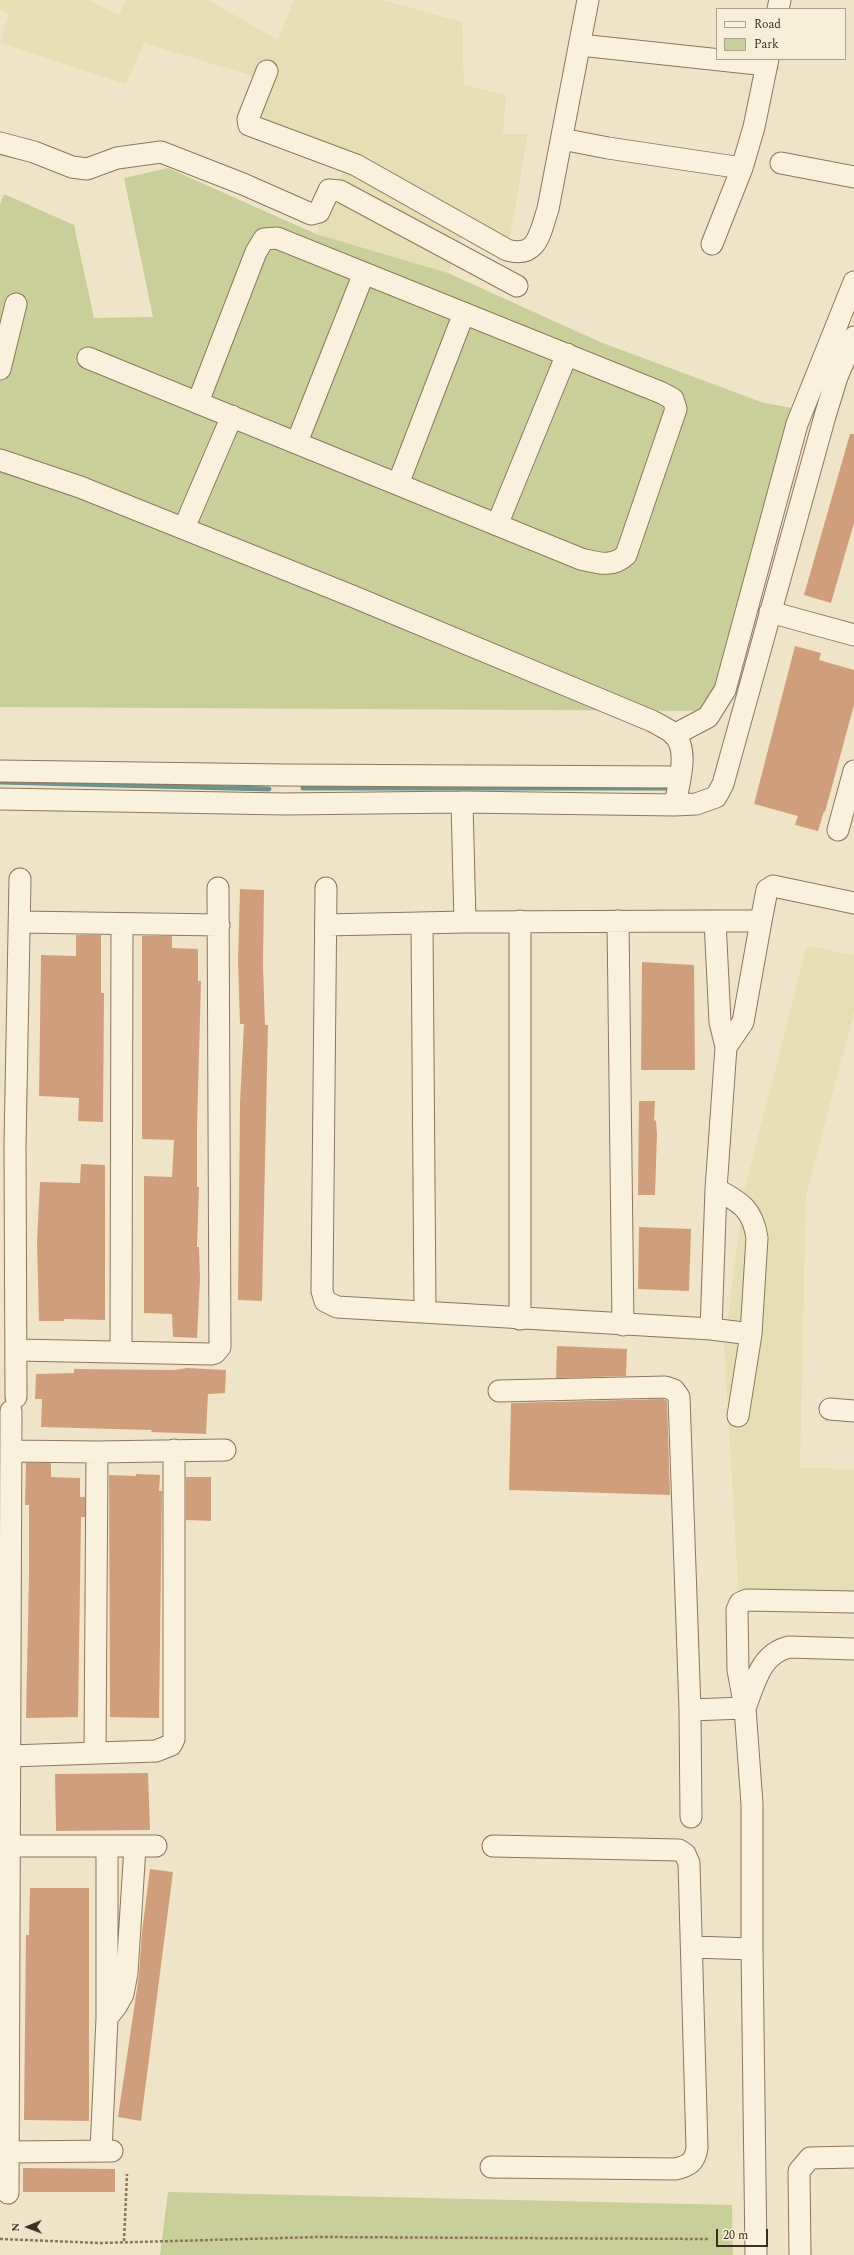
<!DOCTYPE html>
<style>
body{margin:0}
#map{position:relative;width:854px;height:2255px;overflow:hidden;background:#f0e4c8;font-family:Spectral,serif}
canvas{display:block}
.legend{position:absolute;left:716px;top:8px;width:130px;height:52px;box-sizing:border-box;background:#f7eed8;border:1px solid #ada18e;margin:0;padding:5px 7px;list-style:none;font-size:12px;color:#3d2e20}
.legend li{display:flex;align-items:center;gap:8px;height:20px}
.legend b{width:20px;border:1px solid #ada18e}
.north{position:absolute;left:8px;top:2207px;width:40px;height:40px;-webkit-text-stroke:3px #f7eed8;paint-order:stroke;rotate:269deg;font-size:11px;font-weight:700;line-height:16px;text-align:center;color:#3d2e20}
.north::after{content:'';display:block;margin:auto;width:14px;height:18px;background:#3d2e20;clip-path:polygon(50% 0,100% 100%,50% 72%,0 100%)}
.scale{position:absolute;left:716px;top:2229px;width:52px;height:18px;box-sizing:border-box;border:2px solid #3d2e20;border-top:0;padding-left:5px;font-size:12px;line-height:14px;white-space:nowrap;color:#3d2e20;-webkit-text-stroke:3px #f7eed8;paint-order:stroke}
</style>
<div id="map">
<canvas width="854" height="2255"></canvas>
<ul class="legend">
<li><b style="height:5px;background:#faf1dc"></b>Road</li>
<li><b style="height:11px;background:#c9cf9b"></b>Park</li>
</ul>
<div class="north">N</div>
<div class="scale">20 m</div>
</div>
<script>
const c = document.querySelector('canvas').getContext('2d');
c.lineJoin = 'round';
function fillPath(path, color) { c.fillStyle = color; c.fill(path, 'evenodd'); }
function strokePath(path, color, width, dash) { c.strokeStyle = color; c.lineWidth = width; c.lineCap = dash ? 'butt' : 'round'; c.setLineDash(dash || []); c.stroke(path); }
fillPath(new Path2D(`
 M0,0H88L119,15L126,0H208L278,40L294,0H382L462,22L464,85L506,95L503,134H528L509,242L467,221L448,273L316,234L345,166L242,127L259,78L144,43L126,84L0,43L9,13L0,10Z
 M807,946L854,955V1012L806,1196L800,1468L854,1469V1608L739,1599L724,1348L744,1191Z`), '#e6deb5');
fillPath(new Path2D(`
 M168,168L316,234L448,273L600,342L764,403L793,408L709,711L0,707V205L4,194L74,225L94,318L153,317L124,178Z
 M168,2192L732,2205L733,2255H160Z`), '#c9cf9b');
strokePath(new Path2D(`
 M0,782L269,789
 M303,788H674`), '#6f938a', 5);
fillPath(new Path2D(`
 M850,434H854V523L831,603L804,595Z
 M795,646L821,653L819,660L854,670V705L825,812L824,811L818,831L795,825L798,816L754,804Z
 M240,889L264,890L263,965L265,1025H268L262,1301L238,1300L240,1103L244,1024H240L238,961Z
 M76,935H101V993H104L103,1122L78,1121L79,1098L39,1096L41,955L76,956Z
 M142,936H172V948L198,949V981H201L197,1127V1187H199L197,1247H199L200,1279L197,1338L173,1337L172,1314L144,1313V1176L172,1177L174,1140L142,1139Z
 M642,962L694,965L695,1070H641Z
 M639,1101H655L654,1120L656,1121L657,1134L655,1195H638Z
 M81,1164L105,1165V1320L64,1319V1321H39L37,1242L40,1182L80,1183Z
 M639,1227L691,1229L689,1291L638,1289Z
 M557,1346L627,1349L626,1376L556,1378Z
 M187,1368L226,1370L225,1393L208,1394L206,1434L151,1432L152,1430L41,1427L42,1399H35L36,1374L74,1373V1369L174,1370Z
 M663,1399L667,1401L670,1495L509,1490L511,1403Z
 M26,1463H51V1477L80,1478V1497H85V1517H81L78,1717L26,1718L29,1576V1505H25Z
 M136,1474L160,1475L159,1491H162L159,1718L110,1717L109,1475L136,1476Z
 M186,1477H211V1521L186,1520Z
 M148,1773L150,1830L56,1831L55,1774Z
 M150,1869L173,1872L141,2121L118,2117L139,1975L142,1932Z
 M30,1888H89V2121L24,2120L26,1935H29Z
 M23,2168L115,2169V2192H23Z`), '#cf9f7d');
const minor = new Path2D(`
 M778,9L780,0
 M580,45L767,65
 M267,71L248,119L249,125L356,165L507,250C538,259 540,232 548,209L588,0
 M562,139L608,148L742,168
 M0,143L34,152L72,167L87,169L117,158L161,152L243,184L311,214L319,212L329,190L340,191L517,286
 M781,163L854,177
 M712,244L742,168L754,127L768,59
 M88,358L581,559C598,563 612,568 626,555L676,409L673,399L662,393L277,238L264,239L256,252L198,402
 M0,369L16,304
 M297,442L364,273
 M0,460L80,487L352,596L652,721C659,725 668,729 674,734C690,751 678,785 675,805
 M398,484L464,313
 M497,525L567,354
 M184,528L232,416
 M770,612L854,635
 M674,735L708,717L725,690L797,424L854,282
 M0,771L284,775L679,777
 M0,799L285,804L462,802L675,805L696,804L716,797L723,784L825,416L837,377L854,337
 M838,830L854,771
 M326,888L322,1291L325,1301L337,1307L711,1329L716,1189L726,1047L720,1022L715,921L465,922L462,802
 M520,921V1319
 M618,921L623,1325
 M715,921H761L743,1022L726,1047
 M761,921L767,890L773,886L854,903
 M20,922L219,925
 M422,924L425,1311
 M326,925L465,922
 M716,1189C740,1202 753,1209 757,1238L751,1334L738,1416
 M711,1329L751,1334
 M17,1350L211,1354L215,1353L220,1347L218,888
 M121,1352L122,924
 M499,1391L665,1387L674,1390L679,1397L690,1710L691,1817
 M16,1397L15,1145L20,879
 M830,1409L854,1411
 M12,1451L97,1452L225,1450
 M745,1708C755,1683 760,1654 789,1647L854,1649
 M690,1710L745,1708
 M95,1753L97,1452
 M10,1756L156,1751L171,1745L174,1739V1450
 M10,1846H156
 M693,1947L752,1949
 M107,2018L117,2005L123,1994L127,1973L135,1847
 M101,2151L107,2018V1847
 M8,2152L112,2151
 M491,2167L675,2169C689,2166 695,2162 697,2148L689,1863L685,1854L679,1850L493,1846
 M8,2193L11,1411
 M756,2255L752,1949V1804L745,1708L738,1670L737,1610L740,1603L747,1600L854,1602
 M800,2255L799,2171L810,2158L854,2157`);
strokePath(minor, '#8d765c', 23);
strokePath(new Path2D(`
 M0,2239L100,2243L319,2237L708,2239
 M124,2241L127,2174`), '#8d765c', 2.5, [3, 2]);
strokePath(minor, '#faf1dc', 21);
</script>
